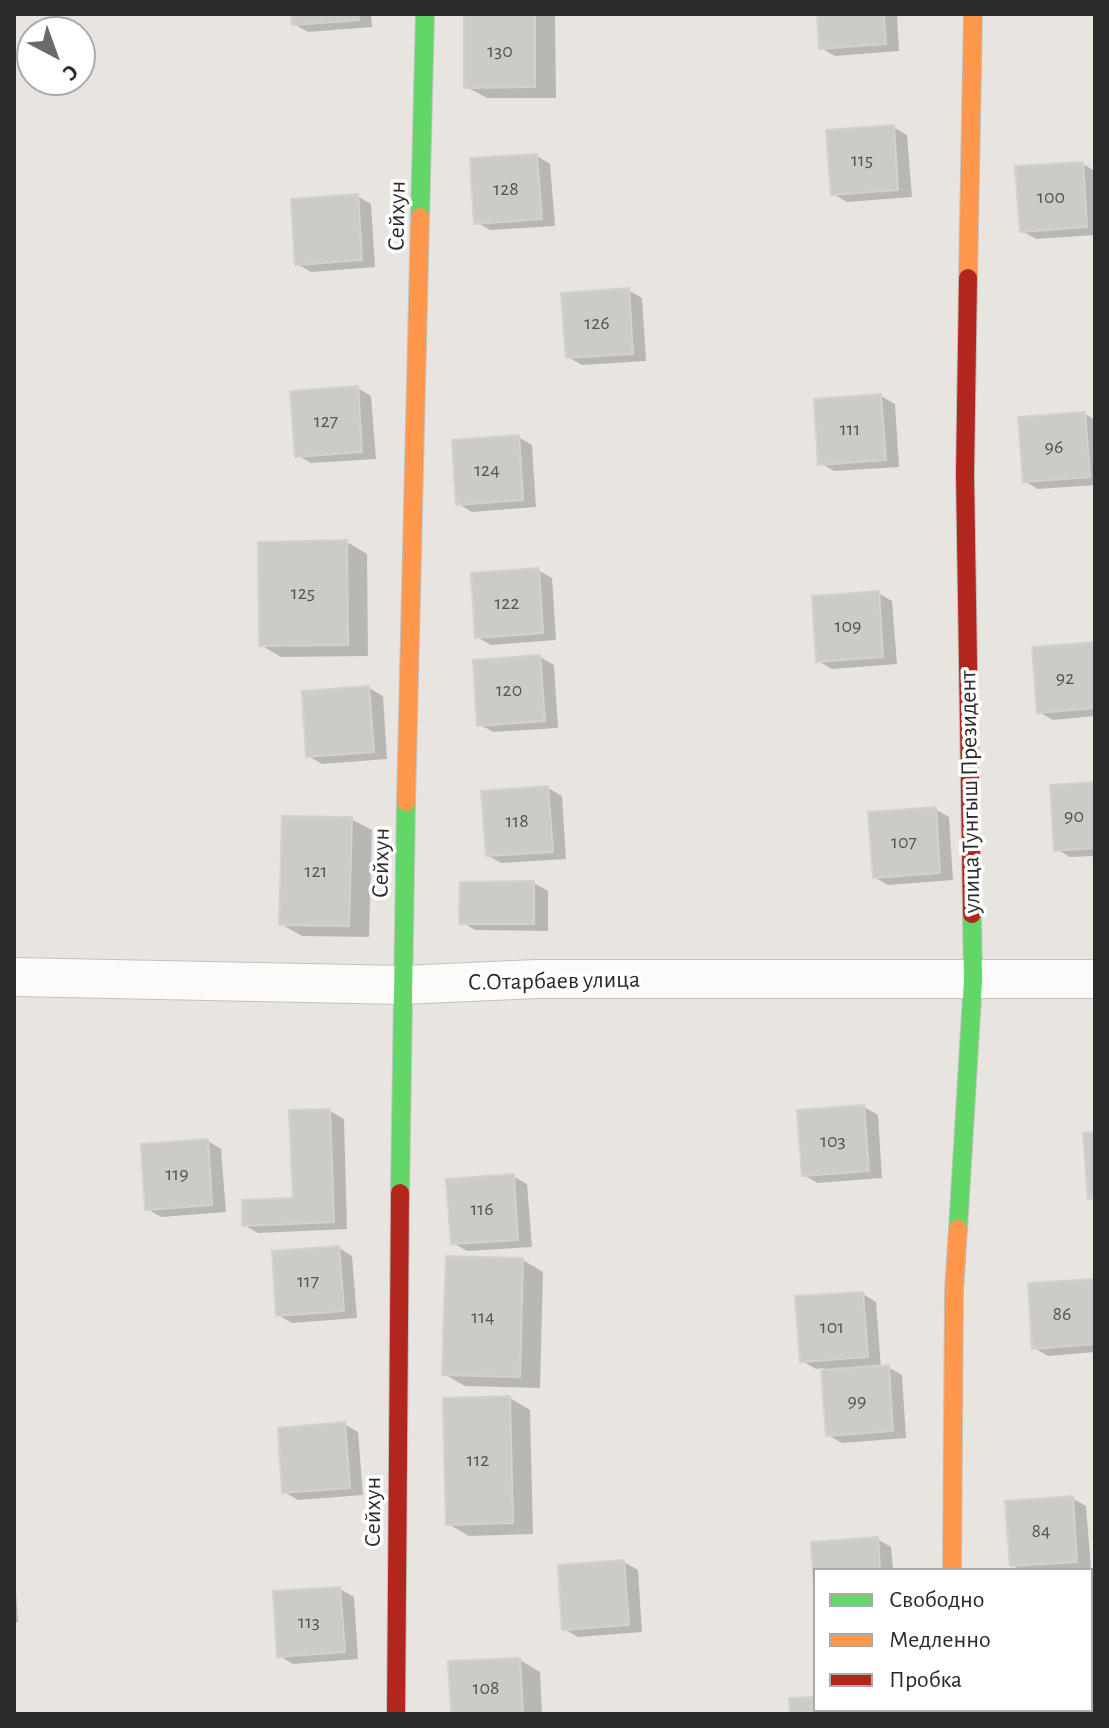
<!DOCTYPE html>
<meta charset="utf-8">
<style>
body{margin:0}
#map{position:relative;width:1109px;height:1728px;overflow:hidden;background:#e8e5e1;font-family:"Alegreya Sans",sans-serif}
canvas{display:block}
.frame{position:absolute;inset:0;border:16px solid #2a2a2a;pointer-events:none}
.legend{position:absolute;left:813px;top:1568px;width:280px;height:144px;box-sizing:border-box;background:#fff;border:2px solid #aaa;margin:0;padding:10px 14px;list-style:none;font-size:24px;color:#2a2a2a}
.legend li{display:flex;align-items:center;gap:16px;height:40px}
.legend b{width:40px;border:2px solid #aaa}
.north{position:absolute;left:16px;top:16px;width:80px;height:80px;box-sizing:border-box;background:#fff;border:2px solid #aaa;border-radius:50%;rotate:139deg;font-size:22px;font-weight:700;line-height:32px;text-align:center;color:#2a2a2a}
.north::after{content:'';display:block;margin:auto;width:28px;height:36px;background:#6c6b6a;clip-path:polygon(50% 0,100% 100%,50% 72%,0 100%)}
</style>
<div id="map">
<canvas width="1109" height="1728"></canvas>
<div class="frame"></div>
<ul class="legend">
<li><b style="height:10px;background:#63d668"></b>Свободно</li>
<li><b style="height:10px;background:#ff974d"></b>Медленно</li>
<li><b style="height:10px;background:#b3261e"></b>Пробка</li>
</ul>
<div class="north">С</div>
</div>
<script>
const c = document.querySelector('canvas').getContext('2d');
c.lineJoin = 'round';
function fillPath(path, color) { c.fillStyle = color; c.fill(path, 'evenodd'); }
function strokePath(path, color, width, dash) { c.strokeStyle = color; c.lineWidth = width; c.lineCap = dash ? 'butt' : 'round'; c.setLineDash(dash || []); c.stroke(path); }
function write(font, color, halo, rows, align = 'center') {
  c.font = font + ' "Alegreya Sans",sans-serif'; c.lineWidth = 7; c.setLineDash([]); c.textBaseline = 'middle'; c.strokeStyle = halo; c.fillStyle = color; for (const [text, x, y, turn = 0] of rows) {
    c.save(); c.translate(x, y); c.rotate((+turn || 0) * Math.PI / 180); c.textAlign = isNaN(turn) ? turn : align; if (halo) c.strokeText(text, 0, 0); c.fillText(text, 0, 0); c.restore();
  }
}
fillPath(new Path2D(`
 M293,14H371L372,27L308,32L294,24Z
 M466,14H555L556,98H487L466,87Z
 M819,14H897L899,51L835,56L821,48Z
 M893,127L907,135L912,197L847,202L833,194Z
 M537,156L550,164L555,226L490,230L476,222Z
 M1083,164L1095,171V235L1036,239L1022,231Z
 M357,196L371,204L375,267L311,272L297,264Z
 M628,290L642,298L646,361L582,365L568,357Z
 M358,388L371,396L376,459L311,463L297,455Z
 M881,396L895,404L899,467L834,471L820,463Z
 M1085,414L1095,420V485L1038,489L1024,481Z
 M518,437L532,445L536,507L472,512L458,504Z
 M347,542L367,554L368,656L281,657L261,645Z
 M538,570L552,578L556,640L491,645L477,637Z
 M878,593L892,601L897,664L832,669L818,661Z
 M1095,644V716L1053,720L1039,712Z
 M540,657L554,665L558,728L493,732L479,724Z
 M369,688L383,696L387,759L322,764L308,756Z
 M1095,784V856L1070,857L1056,849Z
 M548,788L562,796L566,859L501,863L487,855Z
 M935,809L949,817L953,880L888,885L874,877Z
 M351,819L372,830L369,937L302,936L281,924Z
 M534,883L548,891V931L475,930L461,922Z
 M864,1107L878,1115L882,1178L817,1183L804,1175Z
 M330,1111L344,1119L347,1229L258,1233L244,1225L295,1200Z
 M208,1141L221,1149L226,1212L161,1217L147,1209Z
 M513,1176L527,1184L532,1247L467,1251L453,1243Z
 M339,1248L352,1256L357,1318L292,1323L278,1315Z
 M523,1260L543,1272L540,1388L465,1386L444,1374Z
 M1095,1281V1352L1048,1356L1034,1348Z
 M863,1294L876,1302L881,1368L888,1367L902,1375L906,1438L842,1443L828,1435L823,1368L816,1369L802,1361Z
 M510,1398L530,1410L533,1534L469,1536L448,1524Z
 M344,1424L358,1432L363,1495L298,1500L284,1492Z
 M1072,1498L1086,1506L1091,1569L1020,1570L1012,1565Z
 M877,1539L891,1547L893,1570H815V1574L813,1544Z
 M14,1561L18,1622L14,1623Z
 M624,1562L638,1570L642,1632L578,1637L564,1629Z
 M340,1589L354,1597L358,1659L293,1664L279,1656Z
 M1091,1593L1095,1595V1659H1091Z
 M520,1660L540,1672L542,1714H453Z
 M1091,1688L1095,1690V1714H1020V1710H1091Z
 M815,1699V1710H870V1714H792Z`), '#0003');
const building = new Path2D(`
 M291,14H358L359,20L292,25Z
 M464,14H535V87L464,88Z
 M817,14H884L886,44L819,49Z
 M894,125L898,190L831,195L826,130Z
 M537,154L542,219L474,224L470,158Z
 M1083,162L1087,227L1020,232L1015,166Z
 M358,194L362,260L295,265L291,199Z
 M629,288L633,354L566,358L561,293Z
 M358,386L362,452L295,457L290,391Z
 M881,394L886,460L818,465L814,399Z
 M1085,412L1090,477L1023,482L1018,417Z
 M519,435L523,500L456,505L452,440Z
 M347,540L348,645L259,646L258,542Z
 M539,568L543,633L475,638L471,573Z
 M879,591L883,657L816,662L812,596Z
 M1095,642V708L1037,713L1032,647Z
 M540,655L545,721L477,726L473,660Z
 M369,686L374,752L306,757L302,691Z
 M1095,782V848L1054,851L1050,785Z
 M548,786L553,852L486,856L481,791Z
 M936,807L940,873L873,878L868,812Z
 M282,816L352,817L349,926L279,925Z
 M534,881V924H459L460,882Z
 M864,1105L869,1171L802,1176L797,1110Z
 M330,1109L334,1222L242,1226V1200L293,1198L289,1110Z
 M1095,1132V1198L1088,1199L1083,1133Z
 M208,1139L212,1205L145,1210L141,1144Z
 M514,1174L518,1240L451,1244L446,1179Z
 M339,1246L344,1311L276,1316L272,1251Z
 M446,1256L523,1258L520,1377L442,1375Z
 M1095,1279V1344L1032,1349L1028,1283Z
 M863,1292L868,1357L800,1362L795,1296Z
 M889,1365L893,1431L826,1436L821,1370Z
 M510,1396L513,1523L446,1525L443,1398Z
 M345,1422L350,1488L282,1493L278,1428Z
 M1073,1496L1077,1562L1010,1566L1005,1501Z
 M878,1537L880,1570H815V1603L811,1542Z
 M624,1560L629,1625L562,1630L558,1565Z
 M340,1587L345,1652L277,1657L273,1591Z
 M520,1658L523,1714H451L448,1661Z
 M815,1697V1710H857L858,1714H790L789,1698Z
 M1018,1710H1086V1714H1018Z`);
fillPath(building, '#cdcbc8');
strokePath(building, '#d3d1cd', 2);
const street = new Path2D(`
 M14,977L402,985L537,979H1095
 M952,1714V1710`);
const fast = new Path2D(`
 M420,217L425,14
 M400,1193L406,802
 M958,1229L973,980L972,914`);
const slow = new Path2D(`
 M968,278L973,14
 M406,802L420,217
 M952,1570L954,1291L958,1229`);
const jam = new Path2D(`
 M968,278L965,474L972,914
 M396,1714L400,1193`);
strokePath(street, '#c2c1c0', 40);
strokePath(fast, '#c2c1c0', 20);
strokePath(slow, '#c2c1c0', 20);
strokePath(jam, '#c2c1c0', 20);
strokePath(street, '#fcfbfa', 38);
strokePath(fast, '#63d668', 18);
strokePath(slow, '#ff974d', 18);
strokePath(jam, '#b3261e', 18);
write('20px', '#545453', null, [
 ["130",500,51],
 ["115",862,160],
 ["128",506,189],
 ["100",1051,197],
 ["126",597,323],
 ["127",326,421],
 ["111",850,429],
 ["96",1054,447],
 ["124",487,470],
 ["125",303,593],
 ["122",507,603],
 ["109",848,626],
 ["92",1065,678],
 ["120",509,690],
 ["90",1074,816],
 ["118",517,821],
 ["107",904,842],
 ["121",316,871],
 ["103",833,1141],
 ["119",177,1174],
 ["116",482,1209],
 ["117",308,1281],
 ["86",1062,1314],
 ["114",483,1317],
 ["101",832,1327],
 ["99",857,1401],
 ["112",478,1460],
 ["84",1041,1531],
 ["113",309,1622],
 ["108",486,1688]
]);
write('24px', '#2a2a2a', '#fff', [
 ["Сейхун",397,216,-89],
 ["улица Тунгыш Президент",970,792,-91],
 ["Сейхун",381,863,-89],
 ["С.Отарбаев улица",554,981,-1],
 ["Сейхун",373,1512,-90]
]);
</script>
